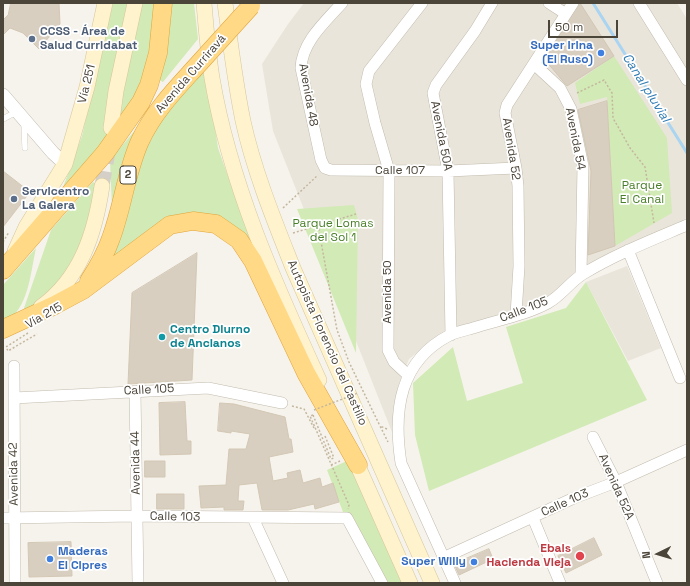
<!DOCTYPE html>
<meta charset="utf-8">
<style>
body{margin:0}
#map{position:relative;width:690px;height:586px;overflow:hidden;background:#f6f3ec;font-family:"Space Grotesk",sans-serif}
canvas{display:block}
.frame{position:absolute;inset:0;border:4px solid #4b4439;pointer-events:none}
.north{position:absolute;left:638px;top:534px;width:40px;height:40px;-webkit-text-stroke:3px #fff;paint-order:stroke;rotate:265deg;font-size:11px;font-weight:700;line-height:16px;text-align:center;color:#4b4439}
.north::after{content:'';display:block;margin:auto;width:14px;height:18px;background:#4b4439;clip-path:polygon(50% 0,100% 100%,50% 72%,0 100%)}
.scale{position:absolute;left:548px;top:20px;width:70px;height:18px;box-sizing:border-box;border:2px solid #4b4439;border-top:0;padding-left:5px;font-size:12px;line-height:14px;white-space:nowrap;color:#4b4439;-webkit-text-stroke:3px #fff;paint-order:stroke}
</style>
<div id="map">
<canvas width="690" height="586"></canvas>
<div class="frame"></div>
<div class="north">N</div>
<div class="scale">50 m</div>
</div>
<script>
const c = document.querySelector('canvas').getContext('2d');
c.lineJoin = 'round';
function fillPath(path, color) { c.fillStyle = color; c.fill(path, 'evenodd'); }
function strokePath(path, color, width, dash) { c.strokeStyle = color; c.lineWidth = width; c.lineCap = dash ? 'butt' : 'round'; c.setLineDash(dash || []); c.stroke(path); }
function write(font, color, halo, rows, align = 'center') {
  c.font = font + ' "Space Grotesk",sans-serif'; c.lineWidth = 3.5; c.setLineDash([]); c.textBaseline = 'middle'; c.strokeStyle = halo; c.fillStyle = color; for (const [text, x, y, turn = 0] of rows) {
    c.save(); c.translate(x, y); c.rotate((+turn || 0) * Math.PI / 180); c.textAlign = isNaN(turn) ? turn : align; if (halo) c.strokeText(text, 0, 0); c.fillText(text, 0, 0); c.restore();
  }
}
fillPath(new Path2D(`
 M304,3H677L687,19V218L609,256L559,290L532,304L440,334L409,359L398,386L392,432L273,131L262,64L288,24Z
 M627,266L661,348L628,361L586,282Z`), '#eae5da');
fillPath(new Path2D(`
 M113,3H157L154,43L134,105L58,201L82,136Z
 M166,3H194L198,39L163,82L157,79Z
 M614,56L667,138L672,213L615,246L607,97L580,104L575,83Z
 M206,67L218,148L254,250L193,216L98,277L142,151L165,114Z
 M142,122L112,207L110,160Z
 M93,182L99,186L76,267L29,312L23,311L51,230Z
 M354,205L358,220L356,353L297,209Z
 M36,248C30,275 29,309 3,324V285Z
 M586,282L647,400L429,491L415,435L413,383L453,347L467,401L523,383L506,327L566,308Z
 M349,460L403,583H388L353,519L343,512L327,470Z`), '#d2eab5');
strokePath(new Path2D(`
 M593,3L687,153`), '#a9d4f2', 3);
const building = new Path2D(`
 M11,3H59L60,24L39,49L23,33L10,28L3,35V20L8,15Z
 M580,3L614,56L567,86L545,60Z
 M607,101L615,246L588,255L591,171L578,110Z
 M3,171L30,192L3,227Z
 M197,253L192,380L128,384L132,293Z
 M185,402L187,441H191V454L160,455L159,403Z
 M220,403L234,404L285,417L289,439H291L293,452L269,457L273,481L288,478L287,473L300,470L303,483L320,478L322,487L333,483L339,502L315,509L314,504L288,510H262L257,483L239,485L238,501H244L243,510H224V507L201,508L199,486L226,485L229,449H246L250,434L231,431V433L218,431Z
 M145,461H165V477H145Z
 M157,494H184V509H157Z
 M594,538L602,555L566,573L558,556Z
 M71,542L72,576L29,577L28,543Z
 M489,549L493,559L459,575L454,564Z`);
fillPath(building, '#d8cfc1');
strokePath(building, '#d3c7b4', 1);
strokePath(new Path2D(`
 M102,186L109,146`), '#d4d0c8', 15, [15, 8]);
const service = new Path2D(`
 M3,119L16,112
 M24,122L25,148`);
const minor = new Path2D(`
 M342,3C325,22 302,42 301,68L321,160L325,168L331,170L448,171L516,168
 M549,3L566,14
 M639,3L687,80
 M534,64L560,88L571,109L583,166L581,275
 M628,250L680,378
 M516,315L519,266L518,186L516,168L505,113L507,105L573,3
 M451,335L448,171L433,93L436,85L475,31L492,3
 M14,366L15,583
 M408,375L394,362L388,350L389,171L375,123L366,84L369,71L422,3
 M135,391L138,583
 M14,398L208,388L282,403
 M593,437L616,482L657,583
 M3,518L137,516L347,518L382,583
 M253,518L283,583
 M533,518L560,583
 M443,558L574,498L616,482L687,450
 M455,583L401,463C393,411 399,361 450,335C457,332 466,330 473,328C498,320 526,315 548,303C562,295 570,282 583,274C616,254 652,240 687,225`);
const tertiary = new Path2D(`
 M3,95L53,153L65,164`);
const secondary = new Path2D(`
 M204,3C206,28 208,53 212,78C230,184 275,284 319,380
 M225,3C230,42 235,82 243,121C254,171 274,220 293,268L432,583
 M111,128L116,91L135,3
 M15,251L26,227L65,164L87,87L105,3
 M41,307C81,278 95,233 102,186
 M353,455L410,583`);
const trunk = new Path2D(`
 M3,270L105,153L141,102L149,85L158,53L163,3
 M89,281C98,267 106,253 111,238C123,206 126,172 140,141C153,113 173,92 193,70
 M3,329L55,305L83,290L170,225L193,221L216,224L239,240L253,261L306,373L358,465`);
strokePath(service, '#c2bbae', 6);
strokePath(minor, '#c2bbae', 12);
strokePath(tertiary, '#c2bbae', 14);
strokePath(secondary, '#d6c79b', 16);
strokePath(trunk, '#e0a43c', 19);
strokePath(new Path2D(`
 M577,93L604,80L612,93L613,118L630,148L645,167L654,223
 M283,208L318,175
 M318,225L337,330L349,362L380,426
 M293,233L356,214
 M3,242L9,232
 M28,333L6,347L8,351L37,334
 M292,406L304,409L314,428
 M313,415L310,416L349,505L348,509
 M313,415L331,459L334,458
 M387,429L380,426L388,442
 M325,436L334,458
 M331,465L340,461`), '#c4b79f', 1.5, [2, 2]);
strokePath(service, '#fff', 5.5);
strokePath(minor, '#fff', 11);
strokePath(tertiary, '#fff', 13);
strokePath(secondary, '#fff3cd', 15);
strokePath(trunk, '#ffd985', 18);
const trunkBridge = new Path2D(`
 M193,70L251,6`);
strokePath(trunkBridge, '#e0a43c', 19, []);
strokePath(new Path2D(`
 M314,410L358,393`), '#c4b79f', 1.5, [2, 2]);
strokePath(trunkBridge, '#ffd985', 18);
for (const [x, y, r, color] of [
 [32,39,4,"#5c6f8a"],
 [601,53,4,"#3f7fe0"],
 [14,199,4,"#5c6f8a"],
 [162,337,4,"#0f9aa8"],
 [580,556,5,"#e0444e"],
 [50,559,4,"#3f7fe0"],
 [474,562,4,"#3f7fe0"]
]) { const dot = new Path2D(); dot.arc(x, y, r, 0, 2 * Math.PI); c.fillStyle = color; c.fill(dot); strokePath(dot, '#fff', 1.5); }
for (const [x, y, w] of [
 [128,175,16]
]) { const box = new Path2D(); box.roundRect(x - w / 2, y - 9, w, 18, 3); c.fillStyle = '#fff'; c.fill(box); strokePath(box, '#4b4439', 1); }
write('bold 11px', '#4b4439', null, [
 ["2",128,175]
]);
write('bold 12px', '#4e5e75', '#fff', [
 ["CCSS - Área de",40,32],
 ["Salud Curridabat",40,46],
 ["Servicentro",22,192],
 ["La Galera",22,206]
], 'left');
write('bold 12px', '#366cbe', '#fff', [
 ["Super Irina",593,46],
 ["(El Ruso)",593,60],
 ["Maderas",58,552,"left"],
 ["El Cipres",58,566,"left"],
 ["Super Willy",466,562]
], 'right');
write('12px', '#4b4439', '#fff', [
 ["Avenida Curriravá",191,74,-49],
 ["Vía 251",87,84,-76],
 ["Avenida 48",308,95,80],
 ["Avenida 50A",441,136,79],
 ["Avenida 54",575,139,79],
 ["Avenida 52",511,149,81],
 ["Calle 107",400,171],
 ["Avenida 50",388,292,-90],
 ["Calle 105",524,310,-21],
 ["Vía 215",44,316,-30],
 ["Autopista Florencio del Castillo",327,343,66],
 ["Calle 105",149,390,-3],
 ["Avenida 44",136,463,-91],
 ["Avenida 42",14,474,-91],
 ["Avenida 52A",616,487,66],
 ["Calle 103",565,503,-24],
 ["Calle 103",175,517,1]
]);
write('12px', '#4a7f2a', '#fff', [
 ["Parque",642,186],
 ["El Canal",642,200],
 ["Parque Lomas",333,224],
 ["del Sol 1",333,238]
]);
write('bold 12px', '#0d838f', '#fff', [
 ["Centro Diurno",170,330],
 ["de Ancianos",170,344]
], 'left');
write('bold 12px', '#be3a42', '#fff', [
 ["Ebais",571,549],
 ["Hacienda Vieja",571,563]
], 'right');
write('italic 13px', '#2e7ab2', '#fff', [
 ["Canal pluvial",646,88,58]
]);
</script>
